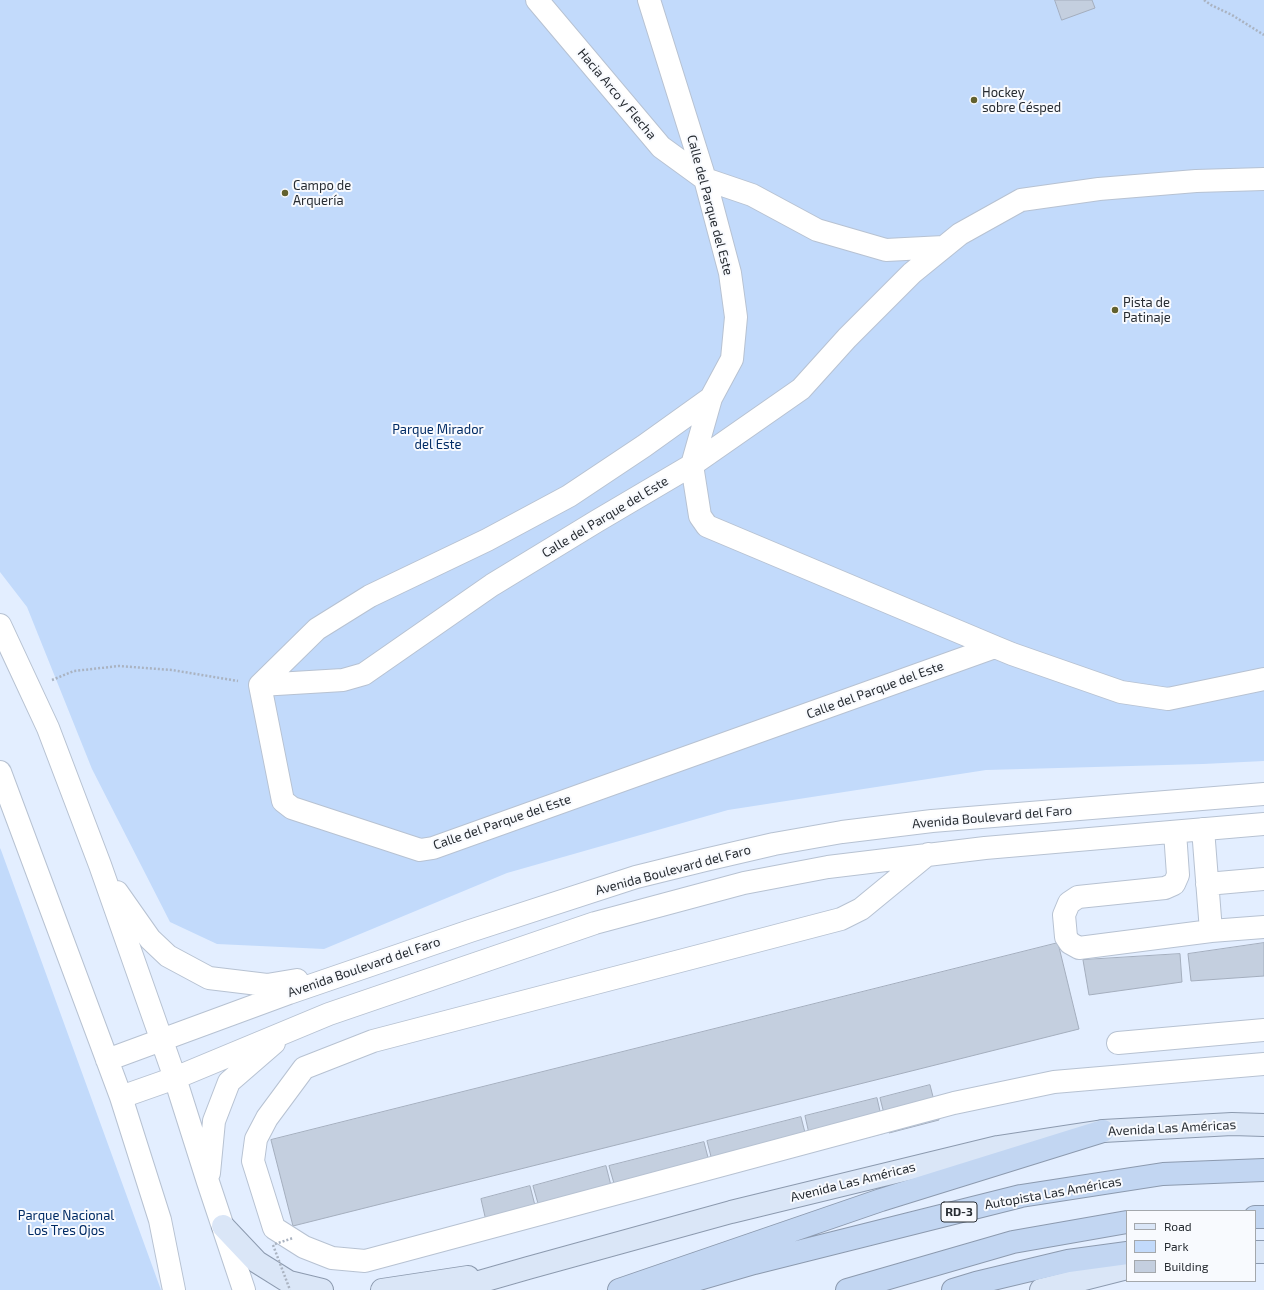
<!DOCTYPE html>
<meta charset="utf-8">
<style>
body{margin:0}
#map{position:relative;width:1264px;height:1290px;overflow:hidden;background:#e3eeff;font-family:"Exo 2",sans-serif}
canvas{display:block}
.legend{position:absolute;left:1126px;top:1210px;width:130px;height:72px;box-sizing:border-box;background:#f8fafe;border:1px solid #a4a8ac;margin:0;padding:5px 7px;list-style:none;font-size:12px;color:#272c32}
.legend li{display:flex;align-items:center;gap:8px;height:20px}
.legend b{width:20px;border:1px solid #a4a8ac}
</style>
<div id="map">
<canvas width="1264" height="1290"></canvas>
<ul class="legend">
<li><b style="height:5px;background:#dae6f7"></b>Road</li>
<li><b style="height:11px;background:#c2dafb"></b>Park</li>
<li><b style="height:11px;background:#c4cfdf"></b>Building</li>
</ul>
</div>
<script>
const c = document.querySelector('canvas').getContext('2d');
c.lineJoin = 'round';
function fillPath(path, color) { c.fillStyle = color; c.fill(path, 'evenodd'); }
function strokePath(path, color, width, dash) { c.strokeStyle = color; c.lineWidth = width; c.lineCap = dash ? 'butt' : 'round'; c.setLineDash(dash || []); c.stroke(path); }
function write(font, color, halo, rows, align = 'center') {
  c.font = font + ' "Exo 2",sans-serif'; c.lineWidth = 4; c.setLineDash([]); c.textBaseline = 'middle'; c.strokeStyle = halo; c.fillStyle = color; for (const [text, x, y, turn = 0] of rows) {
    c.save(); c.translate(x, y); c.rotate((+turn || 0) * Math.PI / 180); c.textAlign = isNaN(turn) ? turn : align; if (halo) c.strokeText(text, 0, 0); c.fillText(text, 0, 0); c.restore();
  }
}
fillPath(new Path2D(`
 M0,0H1264V761L1203,764L986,770L728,810L507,873L324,949L217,944L170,922L92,769L27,607L0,572Z
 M0,848L1,850L161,1290H0Z`), '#c2dafb');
const building = new Path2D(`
 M1055,0H1092L1095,8L1062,20Z
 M1058,943L1079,1029L293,1226L271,1140Z
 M1264,943V976L1191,981L1188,954Z
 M1180,954L1182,982L1089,995L1083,960Z
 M930,1085L939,1120L889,1133L880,1098Z
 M877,1098L885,1133L813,1151L805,1116Z
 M801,1117L810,1152L716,1176L707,1141Z
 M704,1142L713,1177L619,1201L609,1166Z
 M606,1166L615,1201L543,1221L533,1186Z
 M530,1186L539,1221L489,1234L481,1199Z`);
fillPath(building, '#c4cfdf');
strokePath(building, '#a4aebe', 1);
const minor = new Path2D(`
 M537,0L661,147L705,179L752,195L817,230L886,250L944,247
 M649,0L705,179L730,273L736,317L732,359L711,398L692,465L597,521L492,585L364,674L343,680L260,685L283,801L292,808L420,850L433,848L995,647L1012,654L1121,692L1168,699L1264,679
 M0,625L48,728L100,865L175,1078L208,1182L244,1290
 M995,647L707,526L700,516L692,465L801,389L847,338L912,273L960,234L1021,200L1099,189L1196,181L1264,179
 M260,685L317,629L370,596L487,540L569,496L644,446L711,398
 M0,772L121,1097L160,1220L174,1290
 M1203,829L1211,931
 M1175,832L1178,875L1174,884L1165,888L1078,897L1069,903L1064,915L1066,937L1070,943L1079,948L1211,931L1264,927
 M928,854L861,909L841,919L373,1041L304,1068L267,1118L256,1139L253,1161L274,1228L304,1247L332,1258L365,1261L954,1103L1054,1082L1264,1064
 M1207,884L1264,879
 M117,892L150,939L168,956L209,978L267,985L297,980
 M1118,1043L1264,1030
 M107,1060L289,993L470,931L636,877L705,860L774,844L842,832L932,821L1264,794
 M121,1097L175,1078L329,1014L595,923L744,883L828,867L985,848L1264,824
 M209,1173L214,1121L229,1082L274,1043`);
const major = new Path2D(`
 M223,1226L257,1262L289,1282L322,1290
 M1255,1252H1264
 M382,1290L468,1277
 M451,1290L528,1268L731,1212L998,1147L1103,1131L1232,1124L1264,1125
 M1041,1290L1127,1268`);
const highway = new Path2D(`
 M1255,1217H1264
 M619,1290L881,1200L1103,1131
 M661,1290L754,1263L1021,1196L1163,1174L1264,1170
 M847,1290L1013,1242L1127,1222
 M953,1290L976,1283L1068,1261L1127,1253`);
strokePath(minor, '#b7c2d2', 24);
strokePath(major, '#8c9aaf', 24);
strokePath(highway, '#8c9aaf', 24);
strokePath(new Path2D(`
 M1204,0L1211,5L1232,15L1264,35
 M52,680L74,671L119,666L172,670L238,681`), '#aab3c1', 2.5, [2, 2]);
strokePath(minor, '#fff', 22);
strokePath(major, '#dae6f7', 22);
strokePath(highway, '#c2d6f2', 22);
strokePath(new Path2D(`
 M275,1244L293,1238
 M273,1245L290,1290`), '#aab3c1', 2.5, [2, 2]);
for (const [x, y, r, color] of [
 [974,100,4,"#62612e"],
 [285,193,4,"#62612e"],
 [1115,310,4,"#62612e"]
]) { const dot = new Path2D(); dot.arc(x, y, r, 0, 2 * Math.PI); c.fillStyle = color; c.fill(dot); strokePath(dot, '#f8fafe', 1.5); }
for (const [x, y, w] of [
 [959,1212,36]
]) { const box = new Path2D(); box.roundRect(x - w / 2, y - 10, w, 20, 3); c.fillStyle = '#f8fafe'; c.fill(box); strokePath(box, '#272c32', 1); }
write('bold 12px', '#272c32', null, [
 ["RD-3",959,1212]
]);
write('13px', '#272c32', '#f8fafe', [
 ["Hockey",982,93],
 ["sobre Césped",982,108],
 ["Campo de",293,186],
 ["Arquería",293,201],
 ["Pista de",1123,303],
 ["Patinaje",1123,318]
], 'left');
write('13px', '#272c32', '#f8fafe', [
 ["Hacia Arco y Flecha",617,94,50],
 ["Calle del Parque del Este",710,205,75],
 ["Calle del Parque del Este",605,517,-31],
 ["Calle del Parque del Este",875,690,-20],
 ["Avenida Boulevard del Faro",992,817,-5],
 ["Calle del Parque del Este",502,822,-19],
 ["Avenida Boulevard del Faro",673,870,-15],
 ["Avenida Boulevard del Faro",364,967,-19],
 ["Avenida Las Américas",1172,1128,-3],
 ["Avenida Las Américas",853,1182,-14],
 ["Autopista Las Américas",1053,1193,-10]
]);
write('13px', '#002b65', '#f8fafe', [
 ["Parque Mirador",438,430],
 ["del Este",438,445],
 ["Parque Nacional",66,1216],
 ["Los Tres Ojos",66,1231]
]);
</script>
